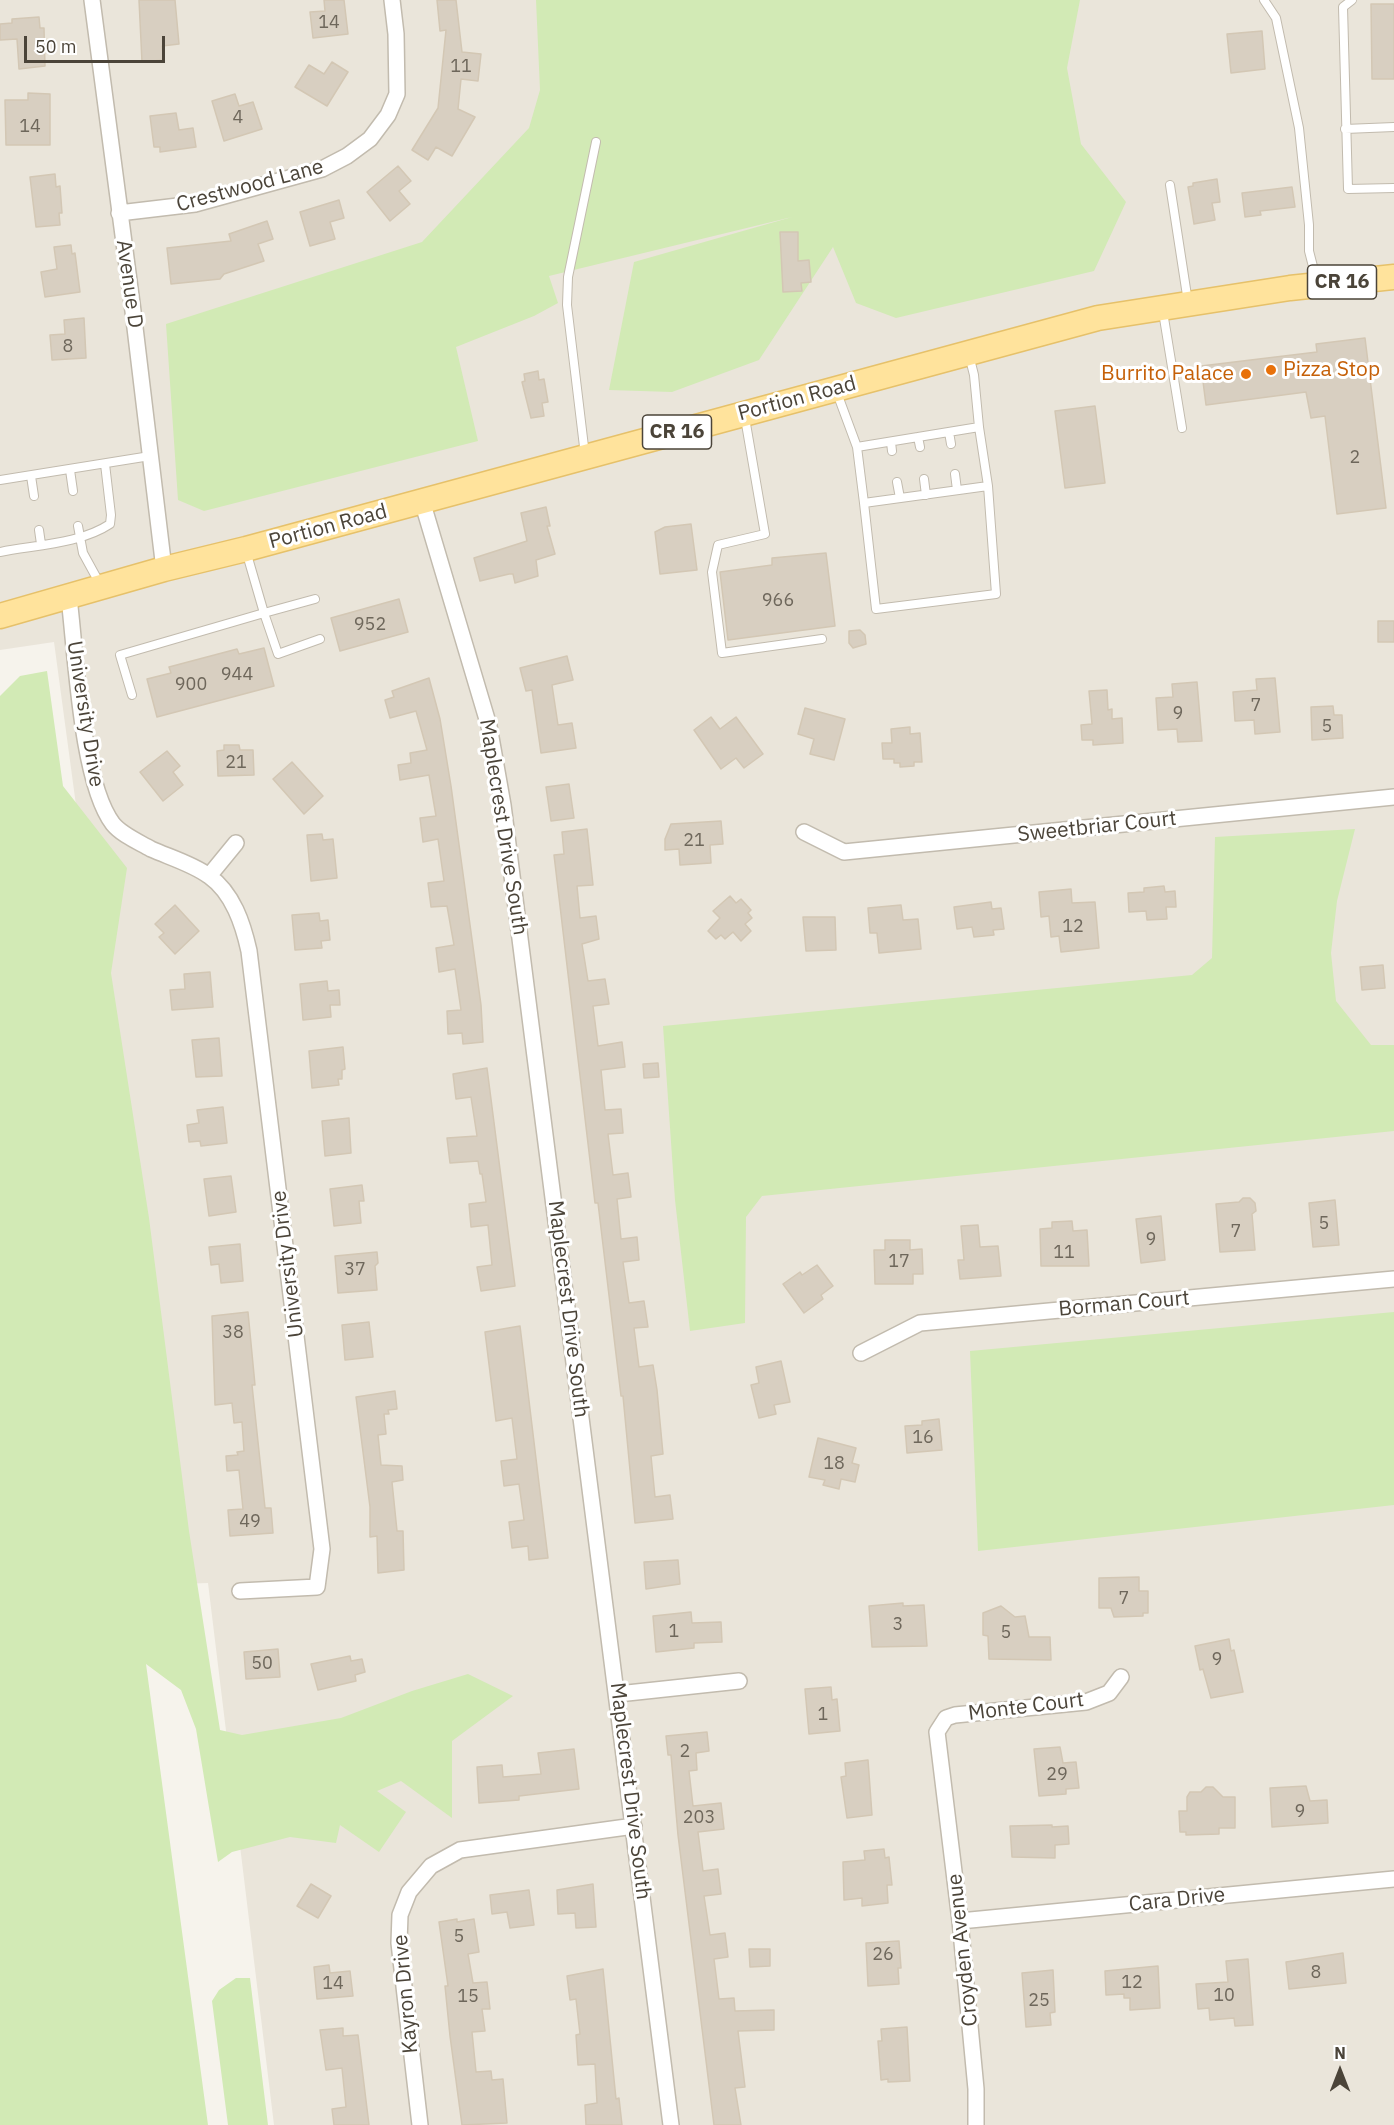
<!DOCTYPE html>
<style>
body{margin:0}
#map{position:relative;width:1394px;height:2125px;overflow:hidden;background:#f6f3ec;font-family:"IBM Plex Sans",sans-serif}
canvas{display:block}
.north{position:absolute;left:1310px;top:2041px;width:60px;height:60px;-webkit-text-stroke:4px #fff;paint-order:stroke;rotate:0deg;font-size:16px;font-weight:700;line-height:24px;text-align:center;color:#4b4439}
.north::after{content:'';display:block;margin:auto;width:21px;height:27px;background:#4b4439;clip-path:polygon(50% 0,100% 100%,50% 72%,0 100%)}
.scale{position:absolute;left:24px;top:36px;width:141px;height:27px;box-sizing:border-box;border:3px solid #4b4439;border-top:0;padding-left:8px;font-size:18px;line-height:21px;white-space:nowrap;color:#4b4439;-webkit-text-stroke:4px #fff;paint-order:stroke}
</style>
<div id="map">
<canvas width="1394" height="2125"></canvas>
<div class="north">N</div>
<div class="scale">50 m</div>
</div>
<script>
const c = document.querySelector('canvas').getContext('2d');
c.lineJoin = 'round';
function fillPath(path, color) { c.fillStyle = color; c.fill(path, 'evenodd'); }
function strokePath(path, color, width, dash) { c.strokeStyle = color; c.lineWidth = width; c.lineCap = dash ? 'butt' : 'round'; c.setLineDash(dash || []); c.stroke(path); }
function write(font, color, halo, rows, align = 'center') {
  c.font = font + ' "IBM Plex Sans",sans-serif'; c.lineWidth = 6; c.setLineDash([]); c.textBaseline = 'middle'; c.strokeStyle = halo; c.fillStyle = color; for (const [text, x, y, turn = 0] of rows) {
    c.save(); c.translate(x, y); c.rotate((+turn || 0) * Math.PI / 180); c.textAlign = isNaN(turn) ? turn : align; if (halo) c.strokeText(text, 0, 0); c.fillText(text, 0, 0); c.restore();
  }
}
fillPath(new Path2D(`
 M0,0H1394V2125H274L208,1583L181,1584L54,642L0,650Z`), '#eae5da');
fillPath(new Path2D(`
 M536,0H1080L1067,68L1081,144L1126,202L1094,271L896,318L856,303L833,247L759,360L672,392L609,390L634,262L792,217L549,276L558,303L534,316L456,347L478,441L204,511L178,500L166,324L422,242L529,128L540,90Z
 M47,671L63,786L127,868L111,973L149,1218L189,1531L220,1730L242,1735L341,1718L412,1691L468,1674L513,1696L452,1741V1818L401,1781L377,1791L406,1812L379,1852L340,1825L336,1843L290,1837L232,1852L218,1862L196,1729L181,1690L146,1664L208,2125H0V696L20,676Z
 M1355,829L1337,901L1331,953L1336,1001L1371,1045H1394V1131L762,1196L746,1217L745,1323L690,1331L675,1200L663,1026L1192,975L1212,958L1215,837Z
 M1394,1312V1505L978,1551L970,1351Z
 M236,1978H250L268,2125H228L212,2001L219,1990Z`), '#d2eab5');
const building = new Path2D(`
 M139,0H175L179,44L162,46L164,60L142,62Z
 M324,0H344L348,34L313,38L310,12L325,11Z
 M437,0H456L462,52L481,54L478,81L461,79L458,109L475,117L452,156L436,147L428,160L412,150L438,108L446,30L440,31Z
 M1371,4H1394V79H1372Z
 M39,17L40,28H44L45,66L19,69L17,39L0,40V24L12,23V19Z
 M1262,31L1265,69L1231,73L1227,34Z
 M332,62L348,72L327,106L295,87L309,65L324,74Z
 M28,93L50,94V145H6L5,100H28Z
 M235,94L239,106L253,102L262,129L224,141L212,101Z
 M176,113L179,130L193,128L196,147L160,152V147H154L150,116Z
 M398,166L411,181L399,191L410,204L390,221L367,192Z
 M55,174L56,187L60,186L62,213H59L60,225L36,227L30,177Z
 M1217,179L1220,202L1212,203L1215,220L1194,224L1188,187L1193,186V183Z
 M1292,187L1295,207L1260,211L1261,215L1245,217L1242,193Z
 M339,200L344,218L330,222L335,239L310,246L300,212Z
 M267,221L273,239L258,244L264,261L224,274L220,279L171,284L167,248L231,241L229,234Z
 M780,232H798V261L809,260L811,282L801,283L802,291L783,292Z
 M71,245L72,254L75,253L80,292L45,297L41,272L57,269L54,247Z
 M84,318L86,358L52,360L50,335L65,334L64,320Z
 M1365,338L1386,508L1337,514L1325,416L1311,418L1306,392L1206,405L1201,366L1317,352L1316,344Z
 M538,371L539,380L544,379L548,402L542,403L544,416L531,418L522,382L525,381L524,374Z
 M1095,406L1105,483L1065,488L1055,411Z
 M546,507L550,526H547L555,554L536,560L538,576L515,583L513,574H509L480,581L474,558L527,541L521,513Z
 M691,524L697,570L660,574L655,532L665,527Z
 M826,553L835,626L728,640L720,572L772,565V558Z
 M399,599L408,632L340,651L331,618Z
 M1378,621H1394V642H1378Z
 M860,630L865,635L866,644L853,648L849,643V631Z
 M264,648L274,686L157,717L147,679L171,673L169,667L237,649L239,654Z
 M567,656L573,680L552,685L558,725L572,723L576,748L541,753L532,690L526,691L520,668Z
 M429,678L440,719L451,786L481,1005L483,1042L463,1044L462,1033L448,1034L447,1011L461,1010L455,969L439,972L436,948L454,945L447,906L431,907L428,883L444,881L438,839L423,842L420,818L436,816L429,775L400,780L398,765L411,763L410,753L427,750L416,711L390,718L385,700L394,697L392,691Z
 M1275,678L1280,732L1255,734L1254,720L1235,721L1233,692L1257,690L1256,679Z
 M1197,682L1202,741L1178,742L1177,729L1158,730L1156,698L1173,697L1172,684Z
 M1107,690L1108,710L1112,709V719L1122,718L1123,743L1093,745V740H1082L1081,725L1092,724L1089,691Z
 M1333,706L1334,715H1342L1343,738L1312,740L1311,707Z
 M805,708L845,719L834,760L810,754L814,739L798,734Z
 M711,717L720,729L736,717L763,754L744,768L736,758L721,769L694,730Z
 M910,727V734L920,733L922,762H914V766L900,767V763H894V759H883L882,743H892L891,729Z
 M224,745H239L240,750H253L254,775L218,776L217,751L224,750Z
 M167,751L180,766L173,772L183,785L163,801L140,772Z
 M292,762L323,796L304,814L273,779Z
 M569,784L574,818L551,821L546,787Z
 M721,821L723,844L710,845L711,863L680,865L679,849L665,850V839L671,824Z
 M587,829L593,885L577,886L580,918L596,916L599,939L582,944L588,981L605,979L609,1004L593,1006L598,1046L622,1042L625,1067L601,1070L605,1110L621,1109L623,1133L608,1134L613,1175L628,1173L631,1197L617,1199L621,1239L637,1237L639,1260L623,1262L629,1303L644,1301L648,1327L634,1328L639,1367L653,1365L657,1390L663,1454L651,1456L655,1497L670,1495L673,1519L635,1523L623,1396H621L598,1203H595L554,855L564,854L562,832Z
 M322,834L323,840L333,839L337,878L311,881L307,835Z
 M1164,886L1165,892L1175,891L1176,907H1166L1167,919L1147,920L1146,911L1129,912L1128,893L1144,892V888Z
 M1071,889L1072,903L1095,902L1099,948L1061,952L1059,936L1051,937L1049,916L1041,917L1039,892Z
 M730,896L736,903L741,899L751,910L748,913L752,918L745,924L751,931L741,941L733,932L725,939L721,935L716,939L708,931L720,918L713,911Z
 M991,902L992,909L1001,908L1004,929L993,930L994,935L974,937L972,927L957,929L954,907Z
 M175,905L199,931L175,954L159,937L164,933L155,924Z
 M901,905L903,920L918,919L921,949L879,953L877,933H870L868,908Z
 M319,913L320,921L328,920L330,940L321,941L322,948L295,950L292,915Z
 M803,917H835L836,950L806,951Z
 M1383,965L1385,988L1362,990L1360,967Z
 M210,972L213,1007L172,1010L170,990L185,989L184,974Z
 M327,981L328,991L339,990L340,1005H330L331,1017L303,1020L300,984Z
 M219,1038L222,1076L196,1077L192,1040Z
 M343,1047L345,1069L342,1070V1079H338L339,1085L312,1088L309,1051Z
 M658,1063L659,1077L644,1078L643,1064Z
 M487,1068L515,1286L481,1291L477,1267L492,1265L488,1225L471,1227L469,1204L486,1202L482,1174H480L478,1161L450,1163L447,1138L477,1136L471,1097L456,1099L453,1074Z
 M223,1107L227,1143L201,1146L200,1141L189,1142L187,1125L199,1123L197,1110Z
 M349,1118L351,1153L325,1156L322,1121Z
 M231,1176L236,1212L209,1216L204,1179Z
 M362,1185L364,1201H359L361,1223L334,1226L330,1189Z
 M1243,1198H1250L1255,1203L1256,1211L1252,1214L1255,1250L1220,1252L1216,1204L1239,1202Z
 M1335,1200L1339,1245L1313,1247L1309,1203Z
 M1161,1216L1165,1260L1141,1263L1136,1219Z
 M1072,1221L1073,1231L1087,1230L1089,1266H1041L1040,1229L1052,1228V1222Z
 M978,1225L980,1247L998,1246L1001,1276L960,1279L958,1260H964L961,1226Z
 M885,1240H910V1250L922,1249L923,1274H913V1284H875L874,1250H885Z
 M240,1244L243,1281L221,1283L219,1264L211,1265L209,1247Z
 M377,1252L378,1263L375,1266L377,1290L338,1293L335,1256Z
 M817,1265L833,1286L821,1295L823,1299L804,1313L783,1284L800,1272L802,1275Z
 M248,1312L255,1385H252L265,1508H271L273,1533L230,1536L228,1510L243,1509L239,1470L227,1471L226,1456L238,1455L237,1452L244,1451L242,1422L234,1423L232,1403L215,1405L212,1316Z
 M369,1322L373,1357L345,1360L342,1325Z
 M520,1326L548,1558L529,1560L528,1546L512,1548L509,1522L524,1520L519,1484L504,1486L501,1461L517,1459L512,1418L496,1421L485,1332Z
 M781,1361L790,1402L774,1405L776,1414L759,1418L751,1385L759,1383L756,1367Z
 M395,1391L397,1409L388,1410L389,1414H384L386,1434L378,1435L381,1465L402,1466L403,1480L392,1482L397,1531H403L404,1570L378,1573L377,1536L370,1537V1507L356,1397Z
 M939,1419L942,1450L907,1453L905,1426L922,1425V1421Z
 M818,1438L856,1448L852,1463L859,1465L855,1482L841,1479L839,1489L823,1485L825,1480L809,1477Z
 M678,1560L680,1584L646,1589L644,1562Z
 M1139,1577V1591H1148V1613H1143V1616L1114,1617L1111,1608H1099V1578Z
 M903,1603V1606L924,1605L927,1646L872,1647L869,1606Z
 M1001,1606L1015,1617L1025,1616L1029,1637H1050L1051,1660L989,1659L988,1636L983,1635V1613Z
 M691,1612L692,1623L721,1622L722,1642L694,1643V1648L656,1652L653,1616Z
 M1229,1639L1231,1651L1234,1650L1243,1692L1211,1698L1203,1669L1200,1670L1195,1646Z
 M278,1649L280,1677L246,1679L244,1652Z
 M350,1656L351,1661L362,1659L365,1672L355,1675L356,1681L318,1690L311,1664Z
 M831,1687L832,1700L837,1699L840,1731L809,1734L805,1689Z
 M707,1732L709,1751L696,1753L697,1770L689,1771L693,1806L721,1803L724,1829L698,1832L703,1871L718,1869L721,1894L704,1896L710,1935L725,1933L728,1957L714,1959L719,1999L734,1998L735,2011L774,2010V2030L738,2031L745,2087L735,2088L741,2125H714L678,1835L671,1755H668L666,1736Z
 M1060,1747L1063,1763L1076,1762L1079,1788L1066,1789V1794L1039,1796L1034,1749Z
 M574,1749L579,1789L519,1796V1800L479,1803L477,1767L502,1765L503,1777L541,1774L538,1753Z
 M868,1760L872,1815L847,1818L841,1777L846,1776L845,1763Z
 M1306,1786L1310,1801L1327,1800L1328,1823L1272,1827L1270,1788Z
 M1206,1787H1213L1223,1797H1235V1828H1219V1834L1186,1835V1832H1180L1179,1811H1187V1797L1190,1792H1201Z
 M1052,1825V1827L1068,1826L1069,1844L1055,1845V1858L1012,1857L1010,1826Z
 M884,1849L885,1858L889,1857L892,1885H887L888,1903L862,1906V1898L844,1900L843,1862L865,1860L864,1851Z
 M311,1884L331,1896L318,1918L297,1906Z
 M593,1884L596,1927L576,1928L575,1913L558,1914L557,1890Z
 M529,1890L534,1925L510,1928L507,1912L492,1914L490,1895Z
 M457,1919V1922L474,1919L479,1952L468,1954L473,1983L487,1982L490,2009H482L485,2031L472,2032L476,2072L491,2071L492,2080L503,2079L507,2123L462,2125L450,2036L445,1986H448L439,1922Z
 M899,1941L901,1968H898L899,1984L868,1986L866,1943Z
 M749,1949H770V1966L750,1967Z
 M1343,1953L1346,1983L1289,1989L1286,1962Z
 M1248,1959L1253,2025L1235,2026L1234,2018L1210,2020L1209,2008L1198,2009L1196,1984L1228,1982L1226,1961Z
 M329,1965L330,1973L350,1971L353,1996L317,1999L314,1967Z
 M1158,1966L1160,2008L1130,2010V1998H1124V1994L1106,1995L1105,1971Z
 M603,1969L616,2099L619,2098L622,2125H586L585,2105L597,2103L595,2064L578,2065L576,2035L580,2034L576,1999L570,2000L567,1976Z
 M1053,1970L1055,2012L1050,2013L1051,2025L1026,2027L1022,1973Z
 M907,2027L910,2081L888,2082V2079L881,2080L878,2041H882L881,2029Z
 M343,2028V2036L358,2035L369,2125H334L332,2109L346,2107L342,2068L326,2070L320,2030Z`);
fillPath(building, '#d8cfc1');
strokePath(building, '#d3c7b4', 1.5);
const service = new Path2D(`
 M1264,0L1276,18L1299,128L1309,225V251L1317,282
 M1352,0L1343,7L1348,189L1394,188
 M1345,129L1394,127
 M1170,185L1188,302
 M1163,312L1182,428
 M837,393L857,447L979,427L974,375L969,355
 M745,418L765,534L718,545L712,572L722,653L822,639
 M949,432L951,444
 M918,437L920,447
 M891,442L892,451
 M857,447L864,503L988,486L979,427
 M585,455L567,305L568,277L596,142
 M70,470L73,491
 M955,474L957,490
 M31,476L34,496
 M924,479L926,495
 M0,480L150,456
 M897,482L900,498
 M864,503L876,609L996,594L988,486
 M78,526L83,553L100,584
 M39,530L41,544
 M0,552C35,545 80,544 110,524L111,515L105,464
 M315,599L264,613L278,654L320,639
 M132,695L120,655L264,613L246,551`);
const minor = new Path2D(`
 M92,0L133,311L164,569
 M119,213L195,204L322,169L347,156L370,139L388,115L397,94L396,34L392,0
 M422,501L489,726L503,805L671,2125
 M69,598C76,654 81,782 113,824C122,835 139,842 151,849C169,857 193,864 209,876C233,893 243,924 249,951L322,1549L317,1587L240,1591
 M804,832L844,852L1394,797
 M209,876L236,843
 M861,1353L920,1323L1394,1279
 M618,1694L739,1681
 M960,1921L1394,1879
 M420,2125L399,1943L400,1915L409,1892L431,1866L460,1850L634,1826
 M976,2125V2089L960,1921L937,1732L946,1718L955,1715L1086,1702L1109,1693L1121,1677`);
const primary = new Path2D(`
 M0,616L164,569L246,549L1098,318L1290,288L1394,277`);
strokePath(service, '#c2bbae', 10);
strokePath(minor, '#c2bbae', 18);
strokePath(primary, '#e6c16a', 27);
strokePath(service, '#fff', 8);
strokePath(minor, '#fff', 15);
strokePath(primary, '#ffe39c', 24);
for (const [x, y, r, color] of [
 [1271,370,6,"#e8710a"],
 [1246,374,6,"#e8710a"]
]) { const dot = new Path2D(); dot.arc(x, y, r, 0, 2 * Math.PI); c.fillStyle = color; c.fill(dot); strokePath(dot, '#fff', 2); }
write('18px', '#6e675b', null, [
 ["14",329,23],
 ["11",461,67],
 ["4",238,118],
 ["14",30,127],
 ["8",68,347],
 ["2",1355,458],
 ["966",778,601],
 ["952",370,625],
 ["944",237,675],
 ["900",191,685],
 ["7",1256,706],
 ["9",1178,714],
 ["5",1327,727],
 ["21",236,763],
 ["21",694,841],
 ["12",1073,927],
 ["5",1324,1224],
 ["7",1236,1232],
 ["9",1151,1240],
 ["11",1064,1253],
 ["17",899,1262],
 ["37",355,1270],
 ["38",233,1333],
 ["16",923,1438],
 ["18",834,1464],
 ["49",250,1522],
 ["7",1124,1599],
 ["3",898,1625],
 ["1",674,1632],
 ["5",1006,1633],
 ["9",1217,1660],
 ["50",262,1664],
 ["1",823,1715],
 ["2",685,1752],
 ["29",1057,1775],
 ["9",1300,1812],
 ["203",699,1818],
 ["5",459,1937],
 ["26",883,1955],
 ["8",1316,1973],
 ["12",1132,1983],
 ["14",333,1984],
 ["10",1224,1996],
 ["15",468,1997],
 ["25",1039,2001]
]);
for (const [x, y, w] of [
 [1342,282,69],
 [677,432,69]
]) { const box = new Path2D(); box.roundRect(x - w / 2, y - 17, w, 34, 4.5); c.fillStyle = '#fff'; c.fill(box); strokePath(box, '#4b4439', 1.5); }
write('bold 20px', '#4b4439', null, [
 ["CR 16",1342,282],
 ["CR 16",677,432]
]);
write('21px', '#4b4439', '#fff', [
 ["Crestwood Lane",250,186,-15],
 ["Avenue D",129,284,82],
 ["Portion Road",797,399,-15],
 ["Portion Road",328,527,-15],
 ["University Drive",85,714,81],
 ["Maplecrest Drive South",503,827,81],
 ["Sweetbriar Court",1097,827,-6],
 ["University Drive",288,1264,-97],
 ["Borman Court",1124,1304,-5],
 ["Maplecrest Drive South",568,1309,83],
 ["Monte Court",1026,1707,-7],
 ["Maplecrest Drive South",630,1791,83],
 ["Cara Drive",1177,1900,-6],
 ["Croyden Avenue",963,1950,-96],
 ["Kayron Drive",406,1994,-95]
]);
write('21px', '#c56008', '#fff', [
 ["Pizza Stop",1283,370],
 ["Burrito Palace",1234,374,"right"]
], 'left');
</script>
